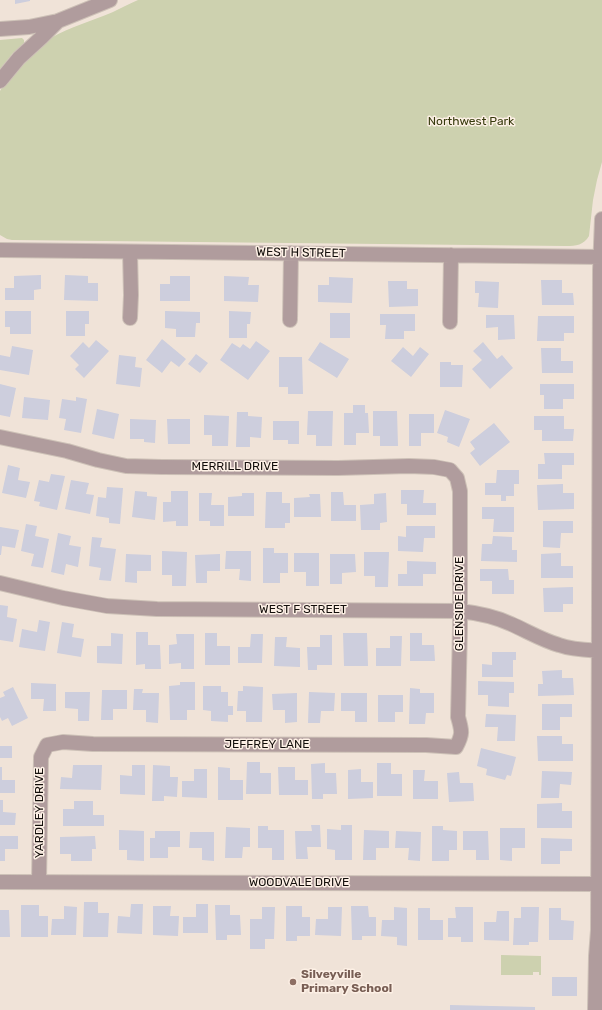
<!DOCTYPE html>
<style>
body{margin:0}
canvas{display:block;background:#f0e3d8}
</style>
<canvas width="602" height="1010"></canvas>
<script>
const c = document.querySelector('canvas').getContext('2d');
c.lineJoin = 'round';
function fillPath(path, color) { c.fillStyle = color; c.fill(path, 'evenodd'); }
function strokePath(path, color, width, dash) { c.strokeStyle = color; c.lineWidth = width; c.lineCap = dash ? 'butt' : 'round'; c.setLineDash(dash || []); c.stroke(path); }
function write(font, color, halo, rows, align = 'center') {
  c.font = font + ' Rubik,sans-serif'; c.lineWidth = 3; c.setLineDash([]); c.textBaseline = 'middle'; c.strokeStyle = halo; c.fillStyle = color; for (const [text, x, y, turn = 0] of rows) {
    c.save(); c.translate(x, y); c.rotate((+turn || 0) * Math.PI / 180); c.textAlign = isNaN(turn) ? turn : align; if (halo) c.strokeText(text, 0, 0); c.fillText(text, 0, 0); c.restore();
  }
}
fillPath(new Path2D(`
 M138,0H602V162L597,180L593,200L589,236C584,245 576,246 566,246L12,240L7,239L0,235V91C11,73 33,49 51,38C70,27 92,21 113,12C121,8 129,4 138,0Z
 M22,38L24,40V43L13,53L0,69V40Z
 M501,955L541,956V975H539V972H533V975H501Z`), '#cdd1af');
fillPath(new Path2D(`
 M15,0H30V1L15,4Z
 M41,275V289L34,290V300H5V288H14V276Z
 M65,275L88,276V283H98V301L64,300Z
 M170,276H190V301H160V284H170Z
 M224,276L249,277L248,285H259L258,302L224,301Z
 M329,277L353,278L352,303L318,302V285H329Z
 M541,280H562V293H573L574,305H542Z
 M388,281H407V289H418V306L389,307Z
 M475,281L499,282L498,308L478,307L479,293H475Z
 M5,311H31V334H10V327H5Z
 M66,311H89V324H85V336H66Z
 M165,311L200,312V323H196L195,337H176V329L165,328Z
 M229,311L251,312L250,324H247V338H229Z
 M330,313H350V338H330Z
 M380,314H415V331H404V339H385L386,325H380Z
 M486,315H514L515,339L498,340V327L486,328Z
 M538,316H574V333H564V341H537Z
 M162,339L186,359L179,367L171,361L162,373L146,360Z
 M96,340L109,351L84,378L75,369L79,365L70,356L83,342L89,348Z
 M256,341L270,351L248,380L220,360L232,343L240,348L243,344L250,349Z
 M320,342L349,359L337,378L308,360Z
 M483,342L497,359L502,355L513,368L490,389L472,369L482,360L473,351Z
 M12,346L33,350L29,375L0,370V355L10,357Z
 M403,347L413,356L420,347L429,354L411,377L391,361Z
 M541,348H561V361H573V373H542Z
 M196,354L208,363L200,373L188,364Z
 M119,355L136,357L135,367L142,368L140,387L116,384Z
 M279,357H302L303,394H288V387H279Z
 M440,362H451V365H463L462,387H440Z
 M0,384L16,388L10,417L0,415Z
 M540,384H574V399H563V409H544V395H540Z
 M24,397L50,400L48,420L22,418Z
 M76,397L87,399L81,433L64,430L66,419L59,418L62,399L76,401Z
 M353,405H365V413H368L369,433H356V445H344V413H353Z
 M97,409L119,414L114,439L92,434Z
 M445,410L470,419L459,447L447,442L448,437L437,433Z
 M308,411H333L332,446H316V435H307Z
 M373,411H397L398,446H380V436H373Z
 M237,412H248V416L262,417L261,438L250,437V447H236Z
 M409,414H434V433H421V446H409Z
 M204,415L229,416L228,446H212V435H204Z
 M534,416H564V429H574L573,441H542V430H534Z
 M130,419L156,420L155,443L144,442V439H130Z
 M167,419H190V444H168Z
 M273,421H299V444H288V440H273Z
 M494,423L510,442L480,466L470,453L475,449L470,442Z
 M544,453H574V465H562V479H538V464H545Z
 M8,465L20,468L18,480L30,482L26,498L2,493Z
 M497,470H519V484H514V496H506V501H501V495H485V483H496Z
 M51,474L65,476L57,510L39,506L40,502L34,501L39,480L49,482Z
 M71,480L89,483L86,494L94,495L90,514L65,509Z
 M563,484V493H574V509L538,510L537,485Z
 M107,487L123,488L120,524L109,523V518L96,516L98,497L106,498Z
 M401,490H424L423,503H436V515H407V504H401Z
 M135,491L147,492V496L157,497L155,520L132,517Z
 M171,491H188V526H176V521L163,522V502H171Z
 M266,492H282V503H290V523H285V528H265Z
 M331,492H343L344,505H356V521H331Z
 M199,493H212L211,505H224V526H210V521H199Z
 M242,493H254V516H228V497L242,496Z
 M386,493L387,522L380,523V530H361L360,505L374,504V494Z
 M309,494H320L321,517H294V498L310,497Z
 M482,507H514V532H493L494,519H482Z
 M543,521H573V533H561L560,548L543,547Z
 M26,524L37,526L35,536L49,539L43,568L31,566L34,554L21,551Z
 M406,526H435V538H424L423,552L398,551V536L406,537Z
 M0,527L19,530L15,548L2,546L1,555H0Z
 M58,533L71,536L69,545L81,547L78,567L66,564L64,575L51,572Z
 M493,536L512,537V550H517V562L481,561L482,544H492Z
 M92,537L102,538L100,547L116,549L111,581L99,580L101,568L89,566Z
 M263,548H274V553H288V573H280V583H263Z
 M162,551L187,552L186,586H172V575H162Z
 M226,551H251V581L239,580L240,569H225Z
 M364,552H389L388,587H375V576H364Z
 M294,553H319V586H306V572H294Z
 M561,553V566H573V578H541V554Z
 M126,554L151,555V571H137V583L125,582Z
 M220,554V571H207V583H196L195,555Z
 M330,554H355L356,572L342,573V584H330Z
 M407,561L436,562V574H423V586H398V574H407Z
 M480,569H508L509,580H514V594H492V581H480Z
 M573,587V604H563V612H544L543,588Z
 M0,605L8,606L7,617L17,619L13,642L0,640Z
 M39,620L50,622L45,651L19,647L22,629L37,632Z
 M62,622L74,624L72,637L84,639L81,657L57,653Z
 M136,632H148V645H160L161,669H145V664L136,665Z
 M111,633L123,634L122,664L97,663V646H111Z
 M205,633H217V646H230V665H205Z
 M343,633H367L368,666H344Z
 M410,633H422V645H434L435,661H410Z
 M176,634H194V669H181V663L169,664V645L177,644Z
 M251,634H263L262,663H238V647H250Z
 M320,635H332V665H317V670H308L307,647H320Z
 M390,636H402L401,666H376V648H390Z
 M275,637H287L286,647L300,648V667L274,666Z
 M492,652H516V660H513V677H482V664L492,665Z
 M562,670V678H573L574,695L538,696V684H543L542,671Z
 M478,681L514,682V693H509V707L488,706V695H478Z
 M180,682H195V710H187V720H170L169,686L180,685Z
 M31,683L56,684V711H43L44,699H31Z
 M203,686H221V692H228V706H233V715H228V722L211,721V711L203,710Z
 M243,686L263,687L262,722H246V711H237L238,691H243Z
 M13,687L28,718L12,726L8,718L2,721L0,717V698L5,696L3,692Z
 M410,688L420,689V693H434V713H426L425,724H409Z
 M134,689H143L142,693H159L158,723L146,722V710H133Z
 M102,690H127V709H113V720H101Z
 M65,692H90L89,721H78V709L65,708Z
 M309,692L335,693L334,711H321L320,723H308Z
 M297,693V722L285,723V710H273L272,694Z
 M341,693H367V722H355V711H341Z
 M378,695H403V712H395V722H378Z
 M542,704H572V717H560V730H542Z
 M486,714L516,715L515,741H497L498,727H485Z
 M537,736H562V744H573V761H538Z
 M0,746H12V758H0Z
 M481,748L516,757L511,776L507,775L505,780L486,775L487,769L477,766Z
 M247,762H260V773H271V794H246Z
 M325,763V773H336L337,794H323V799H312L311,764Z
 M377,763H391V774H402V796H377Z
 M73,765H102L101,790L60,789L61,777L72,778Z
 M132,765H145V795L120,794V775L132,776Z
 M153,765L170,766V777H178L177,797L164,796V801H152Z
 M0,767H2V780H15V793H0Z
 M218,767L230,768V780H243V800H218Z
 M278,767H295V780H308V795H279Z
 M194,769H207V798L182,797V781H194Z
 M361,769V782H373V798L348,799V770Z
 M413,770H425L424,781H438V799H413Z
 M542,771L572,772L571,785L560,784L559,798H541Z
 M459,772L460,783H473L474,801L449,802L447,773Z
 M0,800H3V812L16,813L15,825H0Z
 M74,801H93V815H104V826H63V809H74Z
 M562,803V811H572V828H537V804Z
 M311,825H320L321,847H307L308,859H296L295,831H312Z
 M341,825H352V860H335V850L327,849V829L341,830Z
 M258,826H268V830H284V860H272V848H258Z
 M432,826H443V830L457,831V850H449V861H432Z
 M226,827L250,828V847H243L242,858H225Z
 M500,828H525V848H512V861L500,860Z
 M119,830L144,831V861L127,860V850H119Z
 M364,830L389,831V848H376V860H363Z
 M155,831H180V847H168V858H150V838H155Z
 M396,831L421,832L420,861L408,860L409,848H395Z
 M463,831H488L489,860H476V850H463Z
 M190,832H214V861L202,860V848H189Z
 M0,836H18V849H5V861H0Z
 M95,836L96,849H92V861H71V854H60V837Z
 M541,838L572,839V851H560V864H541Z
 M84,902H98V913H109L108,937H83Z
 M131,904H143L142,934L117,933L118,916L130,917Z
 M196,904H208V933H183V917H196Z
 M21,905H39V916H48V937H21Z
 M215,905H230V915H240L241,935H227V940H216Z
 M64,906L77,907L76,935H51L52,919H64Z
 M153,906H171L170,916H179L178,936L153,935Z
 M286,906H302V917H310V936H297V941H286Z
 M351,906H368L369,917H376V936H362V940H352Z
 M262,907H275L274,939H265V949H250V919H262Z
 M328,907H342L341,936L315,935L316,919H328Z
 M394,907L407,908V946L397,945V937L381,936L382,920H394Z
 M455,907H473V942H461V937H448V918H456Z
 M521,907H539L538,942H529V945H513L514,918H521Z
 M418,908H430V920H443V940H418Z
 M549,908H561V920L574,921L573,940H549Z
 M0,910H9L10,937H0Z
 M497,911H509V941L484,940V922H496Z
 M552,977H577V996H552Z
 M450,1005L535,1007V1010H450Z`), '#cdcedd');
const minor = new Path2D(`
 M0,29L29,27L58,21L110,0
 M0,81L19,58L42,37L58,21
 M0,250L602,257
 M130,318L131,295L130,252
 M290,320L291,253
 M450,322L451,255
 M0,437L67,451L98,460L126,466L162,467L338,468L409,466L434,467L450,470L457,478L460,491V627L458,717C462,731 463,734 456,747L426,745L93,744L63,742L47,745L41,757L39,882
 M0,583L63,598L107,606L157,609L460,611C478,613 494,616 511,624C527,631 542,640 559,645C573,650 587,650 602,651
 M0,882L598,884
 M595,1010L596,956L598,930L600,270L602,219`);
strokePath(minor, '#cdc1b7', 16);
strokePath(minor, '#b09c9d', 14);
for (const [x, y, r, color] of [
 [293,982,4,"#8d6e63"]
]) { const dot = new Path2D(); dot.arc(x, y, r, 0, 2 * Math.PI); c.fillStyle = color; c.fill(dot); strokePath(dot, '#fdf0e5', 1.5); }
write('12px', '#373a0d', '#fdf0e5', [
 ["Northwest Park",471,122]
]);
write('12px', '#130e0b', '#fdf0e5', [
 ["WEST H STREET",301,253,1],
 ["MERRILL DRIVE",235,467],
 ["GLENSIDE DRIVE",460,604,-90],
 ["WEST F STREET",303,610],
 ["JEFFREY LANE",267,745],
 ["YARDLEY DRIVE",40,813,-90],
 ["WOODVALE DRIVE",299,883]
]);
write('bold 12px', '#785e54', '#fdf0e5', [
 ["Silveyville",301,975],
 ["Primary School",301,989]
], 'left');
</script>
